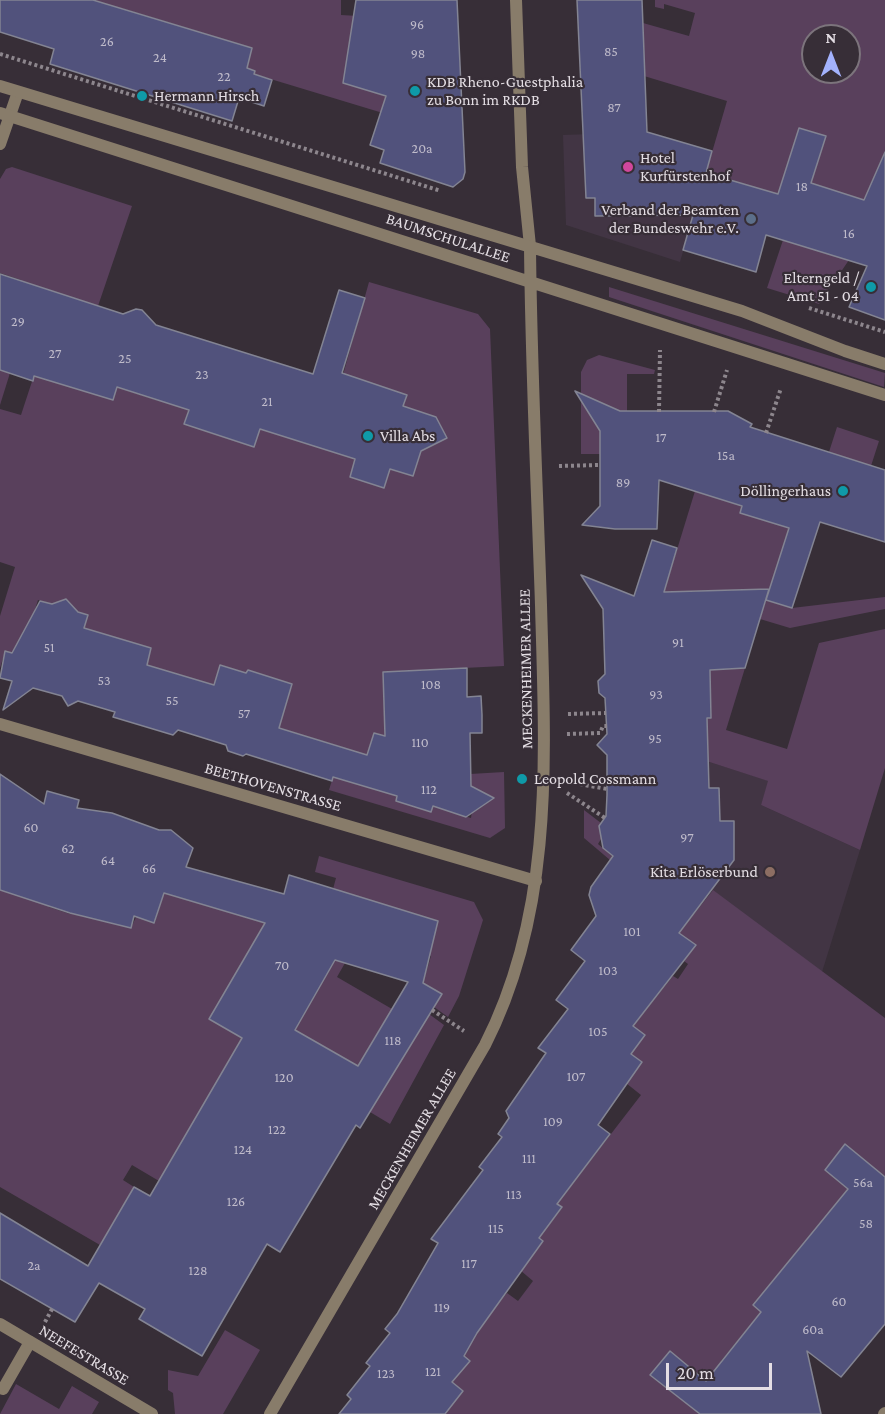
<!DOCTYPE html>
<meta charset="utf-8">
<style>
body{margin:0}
#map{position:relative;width:885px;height:1414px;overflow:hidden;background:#372e37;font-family:"Crimson Pro",serif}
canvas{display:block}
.north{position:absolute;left:801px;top:24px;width:60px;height:60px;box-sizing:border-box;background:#372e37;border:2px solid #7c747c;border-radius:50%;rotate:0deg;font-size:16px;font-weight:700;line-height:24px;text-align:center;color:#e4dee4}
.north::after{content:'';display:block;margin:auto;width:21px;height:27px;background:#a3b2fd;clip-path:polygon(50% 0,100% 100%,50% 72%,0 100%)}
.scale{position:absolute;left:666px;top:1363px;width:106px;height:27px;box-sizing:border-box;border:3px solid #e4dee4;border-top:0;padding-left:8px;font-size:18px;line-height:21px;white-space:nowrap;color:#e4dee4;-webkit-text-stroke:4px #372e37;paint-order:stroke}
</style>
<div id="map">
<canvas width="885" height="1414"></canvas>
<div class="north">N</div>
<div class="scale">20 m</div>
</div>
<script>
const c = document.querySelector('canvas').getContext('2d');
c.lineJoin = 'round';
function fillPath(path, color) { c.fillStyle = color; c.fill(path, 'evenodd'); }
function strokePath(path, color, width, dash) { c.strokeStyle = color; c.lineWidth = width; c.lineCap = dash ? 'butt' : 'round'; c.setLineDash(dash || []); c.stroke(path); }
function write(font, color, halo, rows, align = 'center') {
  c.font = font + ' "Crimson Pro",serif'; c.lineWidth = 4.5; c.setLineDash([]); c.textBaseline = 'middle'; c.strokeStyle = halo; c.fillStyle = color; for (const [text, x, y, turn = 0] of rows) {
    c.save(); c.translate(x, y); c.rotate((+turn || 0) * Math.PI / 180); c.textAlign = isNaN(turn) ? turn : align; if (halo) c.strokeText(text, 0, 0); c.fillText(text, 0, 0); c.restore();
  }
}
fillPath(new Path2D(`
 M647,132L712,151L680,262L566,225L563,135Z
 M694,757L769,781L761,805L860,850L822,972L606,812L607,782Z`), '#423544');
fillPath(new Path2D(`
 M92,0H341V15L375,17L396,99V117L254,74L255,71L247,68L252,48L121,8L119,15Z
 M655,0H885V152L864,200L811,183L826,136L799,128L778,195L723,194L728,179L706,173L727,101L644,76L643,23L689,36L695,13L664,4V9L655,7ZM813,36H849V72H813Z
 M12,167L132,206L98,306L21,283V280L0,273V179L6,169Z
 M783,240L849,260L819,304L767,288Z
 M369,282L478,314L490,329L504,666L383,672L385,736L374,733L367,754L397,796L396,801L433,806L471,818L472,811L484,804V793L470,787V774L504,772L505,828L490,838L329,790L342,747L289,731L280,761L269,758L292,684L248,670L246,673L221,665L214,685L147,665L151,648L84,628L64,600L55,605L38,600L20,656L5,652L0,668V616L15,567L0,562V409L21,415L40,357L113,400L117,387L156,400L190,406L184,424L254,447L260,428L355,459L350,477L384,488L390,469L413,476L424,442L434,445L441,441L444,433L440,424L403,406L407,396L341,382Z
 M609,287L885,373L884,387L609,297Z
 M599,355L655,370L654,374H627V411L600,430V454H581V372L587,360Z
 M0,370L10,373L0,405Z
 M837,427L879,441L871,466L829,452Z
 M695,491L742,506L741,513L789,528L770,589L664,592Z
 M885,597V609L790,628L760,619L766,600L792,608Z
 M885,629V768L860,850L761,805L768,781L694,757L707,718H711L710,670L745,668L726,730L787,749L819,643Z
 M584,810L601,823V839L598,844L612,856L610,860L584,838Z
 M319,856L474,902L483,920L459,996L448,1017L434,1007L441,994L424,983L422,986L431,956L424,954L431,945L438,921L333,889L336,878L315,872Z
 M0,890L10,893L54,891L49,907L70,914L75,898L131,928L136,917L155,922L164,893L265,923L209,1019L242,1038L229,1062L271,1119L214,1086L159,1181L132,1165L123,1180L134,1187L100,1245L0,1187Z
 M713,890L885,1018V1177L845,1145L825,1170L848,1189L753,1305L761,1312L721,1361L719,1391L670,1351L650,1375L700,1414H445L463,1391L452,1382L469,1361L459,1352L507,1293L518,1301L533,1281L520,1270L539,1238L562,1208L557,1204L641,1095L626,1083L642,1062L631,1054L633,1026L673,976L678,979L688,964L684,961L696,945L679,933Z
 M329,958L345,963L337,977L392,1009L358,1066L304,1035L290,1038Z
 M429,1014L444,1025L390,1124L370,1112Z
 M225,1330L260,1350L223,1414H175L173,1393L168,1390V1370L198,1376Z
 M16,1384L59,1409L72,1386L99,1402L92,1414H0Z`), '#59405c');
const building = new Path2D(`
 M0,0H93L252,48L247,68L255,71L254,74L272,80L264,106L239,98L232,121L50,64L54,49L0,32Z
 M356,0H457L465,172L463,179L453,187L380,163L384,150L370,145L386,96L343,83Z
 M577,0H642L647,132L712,151L706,173L778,194L799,128L826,136L811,183L864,200L885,152V320L849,307L867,266L766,235L756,272L683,250L693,215L595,216V198H586Z
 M0,274L123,314L136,309L142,310L156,325L313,374L339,290L365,298L342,373L407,395L403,406L436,417L447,438L421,451L413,476L390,469L384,488L350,477L355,459L260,429L254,447L184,424L189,410L117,387L113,400L34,376L33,381L0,370Z
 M575,391L620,411H728L752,424L750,427L885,470V542L820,522L792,608L766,600L789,528L740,513L742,506L659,480L657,529H615L582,525L600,506V431Z
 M652,540L677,548L664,592L769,589L745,668L710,670L711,718H707L709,788H719L720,821H734V860L679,933L696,945L633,1026L645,1035L631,1054L642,1062L598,1125L610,1134L557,1204L562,1207L539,1238L543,1241L477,1333L464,1356L470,1361L452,1382L463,1391L445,1414H339L351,1399L347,1395L370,1366L366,1363L390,1333L385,1329L397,1314L438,1243L431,1239L483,1170L479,1167L502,1137L498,1134L509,1118L506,1111L546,1053L538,1048L568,1009L556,1000L585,961L571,950L596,916L589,895L591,887L613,856L603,848L599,826L606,816L607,795V755L597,745L607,734L605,698L599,693L598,681L605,674L603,609L581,575L634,596Z
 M66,599L78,612L88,615L84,628L151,648L147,665L214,685L220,665L246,673L248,670L292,684L279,728L367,755L374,733L385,736L383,672L467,668V697L481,696L482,715V733H470L471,786L494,798L466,817L433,806L431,812L396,801L397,796L333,777L332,781L246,754L243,756L228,751L226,745L178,730L173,735L113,717L115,712L78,701L68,706L62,696L33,688L3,710L12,681L0,678L5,651L12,653L40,601L52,604Z
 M0,774L44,804L47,791L79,800L77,808L112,813L159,830H171L193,848L186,867L284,894L289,875L438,921L423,983L442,994L360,1128L356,1125L280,1252L267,1244L202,1356L139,1319L145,1309L99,1283L75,1322L0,1279V1213L88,1266L134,1187L150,1196L242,1038L209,1019L265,923L164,893L154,923L134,916L131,928L70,913L0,890ZM335,960L408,982L358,1066L295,1030Z
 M845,1144L885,1177V1324L841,1377L807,1351L821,1414H700L650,1375L670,1351L706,1381L761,1312L753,1305L848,1189L825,1170Z`);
fillPath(building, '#51527c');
strokePath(building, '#838493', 1.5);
strokePath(new Path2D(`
 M0,54L441,191
 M809,308L885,332
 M659,412L660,350
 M714,412L727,370
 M766,433L781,388
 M559,466L600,465
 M568,714L606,713
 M567,734L600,733L603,726H607
 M568,782L607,789
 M567,793L605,818
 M432,1010L464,1031
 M45,1322L52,1309`), '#8d868d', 4, [3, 3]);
strokePath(new Path2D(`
 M0,144L18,92
 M3,1389L30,1342`), '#887c6a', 12);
strokePath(new Path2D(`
 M516,0L522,167L530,246
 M0,724L536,881
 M0,1324L152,1414
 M884,1414L885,1413`), '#887c6a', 12);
strokePath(new Path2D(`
 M0,86L742,311L845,351L885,364
 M0,113L885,395
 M270,1414L485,1045C555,908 545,754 541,605C537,485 531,365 530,246`), '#887c6a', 12);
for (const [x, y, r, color] of [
 [415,91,6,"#0f9aa8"],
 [142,96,6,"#0f9aa8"],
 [628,167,6,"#d1479c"],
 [751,219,6,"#5c6f8a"],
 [871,287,6,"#0f9aa8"],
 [368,436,6,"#0f9aa8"],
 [843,491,6,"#0f9aa8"],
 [522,779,6,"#0f9aa8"],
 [770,872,6,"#8d6e63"]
]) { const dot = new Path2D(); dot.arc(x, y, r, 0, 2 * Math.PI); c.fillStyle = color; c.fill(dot); strokePath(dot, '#372e37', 2); }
write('14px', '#bfbbca', null, [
 ["96",417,25],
 ["26",107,42],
 ["85",611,52],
 ["98",418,54],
 ["24",160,58],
 ["22",224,77],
 ["87",614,108],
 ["20a",422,149],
 ["18",802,187],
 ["16",849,234],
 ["29",18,322],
 ["27",55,354],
 ["25",125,359],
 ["23",202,375],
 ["21",267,402],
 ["17",661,438],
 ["15a",726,456],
 ["89",623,483],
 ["91",678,643],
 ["51",49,648],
 ["53",104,681],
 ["108",431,685],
 ["93",656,695],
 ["55",172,701],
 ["57",244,714],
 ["95",655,739],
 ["110",420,743],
 ["112",429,790],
 ["60",31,828],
 ["97",687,838],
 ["62",68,849],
 ["64",108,861],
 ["66",149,869],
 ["101",632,932],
 ["70",282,966],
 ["103",608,971],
 ["105",598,1032],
 ["118",393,1041],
 ["107",576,1077],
 ["120",284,1078],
 ["109",553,1122],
 ["122",277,1130],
 ["124",243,1150],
 ["111",529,1159],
 ["56a",863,1183],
 ["113",514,1195],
 ["126",236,1202],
 ["58",866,1224],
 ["115",496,1229],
 ["117",469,1264],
 ["2a",34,1266],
 ["128",198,1271],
 ["60",839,1302],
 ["119",442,1308],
 ["60a",813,1330],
 ["121",433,1372],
 ["123",386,1374]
]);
write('16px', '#e4dee4', '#372e37', [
 ["KDB Rheno-Guestphalia",427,82],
 ["zu Bonn im RKDB",427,100],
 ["Hermann Hirsch",154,96],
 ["Hotel",640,158],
 ["Kurfürstenhof",640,176],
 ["Verband der Beamten",739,210,"right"],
 ["der Bundeswehr e.V.",739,228,"right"],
 ["Elterngeld /",859,278,"right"],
 ["Amt 51 - 04",859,296,"right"],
 ["Villa Abs",380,436],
 ["Döllingerhaus",831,491,"right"],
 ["Leopold Cossmann",534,779],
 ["Kita Erlöserbund",758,872,"right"]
], 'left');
write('16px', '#e4dee4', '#372e37', [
 ["BAUMSCHULALLEE",448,238,18],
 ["MECKENHEIMER ALLEE",526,669,-91],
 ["BEETHOVENSTRASSE",273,787,16],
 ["MECKENHEIMER ALLEE",412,1139,-60],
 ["NEEFESTRASSE",84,1355,31]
]);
</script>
